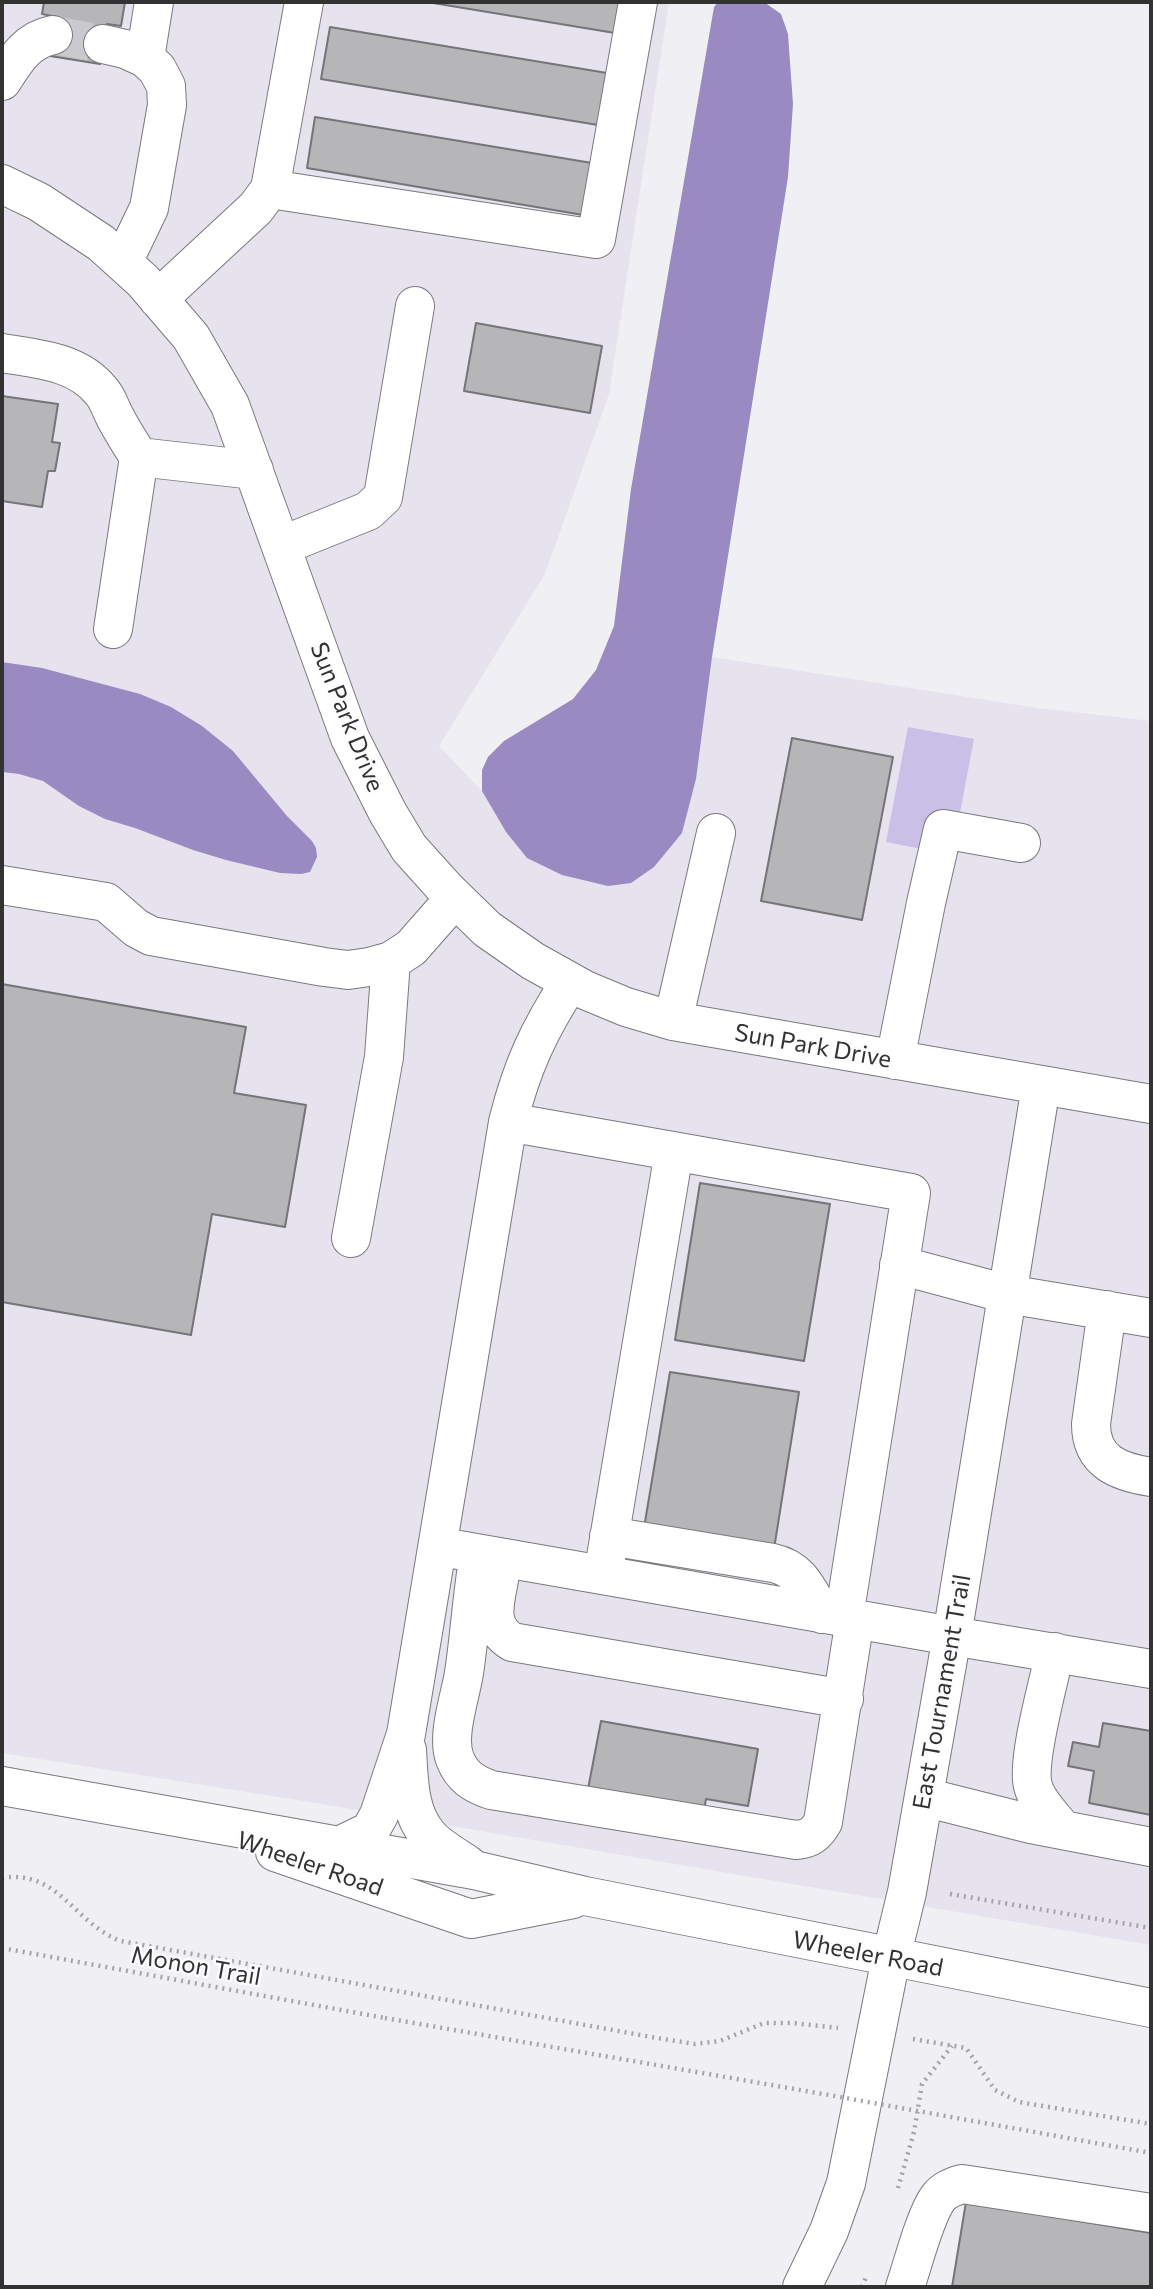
<!DOCTYPE html>
<style>
body{margin:0}
#map{position:relative;width:1153px;height:2289px;overflow:hidden;background:#f0eff3;font-family:Commissioner,sans-serif}
canvas{display:block}
.frame{position:absolute;inset:0;border:4px solid #323233;pointer-events:none}
</style>
<div id="map">
<canvas width="1153" height="2289"></canvas>
<div class="frame"></div>
</div>
<script>
const c = document.querySelector('canvas').getContext('2d');
c.lineJoin = 'round';
function fillPath(path, color) { c.fillStyle = color; c.fill(path, 'evenodd'); }
function strokePath(path, color, width, dash) { c.strokeStyle = color; c.lineWidth = width; c.lineCap = dash ? 'butt' : 'round'; c.setLineDash(dash || []); c.stroke(path); }
function write(font, color, halo, rows, align = 'center') {
  c.font = font + ' Commissioner,sans-serif'; c.lineWidth = 5; c.setLineDash([]); c.textBaseline = 'middle'; c.strokeStyle = halo; c.fillStyle = color; for (const [text, x, y, turn = 0] of rows) {
    c.save(); c.translate(x, y); c.rotate((+turn || 0) * Math.PI / 180); c.textAlign = isNaN(turn) ? turn : align; if (halo) c.strokeText(text, 0, 0); c.fillText(text, 0, 0); c.restore();
  }
}
fillPath(new Path2D(`
 M2,2H669L609,394L545,574L439,746L482,791L506,832L527,858L682,833L696,779L712,657L1038,708L1151,721V1945L316,1803L2,1753Z`), '#e6e3ee');
fillPath(new Path2D(`
 M908,727L974,739L952,855L886,842Z`), '#cac0e7');
fillPath(new Path2D(`
 M718,2H764L781,14L788,34L793,104L788,177L712,657L696,779L682,833L654,867L631,883L608,886L562,875L527,858L506,832L482,791V770L488,757L504,741L573,699L596,670L614,626L631,489L714,7Z
 M2,662L42,668L140,694L171,707L202,726L233,751L287,816L312,841L316,848L317,857L310,872L301,874L280,873L226,860L193,850L135,828L105,819L79,806L43,781L19,774L2,772Z`), '#9a8ac2');
const building = new Path2D(`
 M44,2H125L121,26L107,24L100,64L50,56L57,17L42,14Z
 M427,2H627L621,34Z
 M330,27L613,74L604,126L321,79Z
 M315,117L598,164L589,216L307,168Z
 M476,323L602,346L590,413L464,391Z
 M2,396L58,404L52,442L60,443L55,471H48L42,507L2,501Z
 M792,738L893,757L862,920L761,901Z
 M2,984L246,1027L234,1093L306,1105L285,1227L212,1214L191,1335L2,1302Z
 M700,1183L830,1204L804,1361L675,1340Z
 M670,1372L799,1392L774,1549L644,1528Z
 M601,1721L758,1749L748,1806L706,1799L704,1810L588,1789Z
 M1103,1723L1151,1731V1815L1089,1803L1094,1771L1068,1766L1073,1742L1099,1747Z
 M966,2202L1151,2233V2287H952Z`);
fillPath(building, '#b6b5b8');
strokePath(building, '#757478', 2);
strokePath(new Path2D(`
 M53,35L103,44`), '#cac9cd', 38, [38, 19]);
const minor = new Path2D(`
 M103,44L125,49L145,58
 M2,81C16,59 27,40 53,35
 M2,184L39,202L101,243L143,281L191,337L230,405L350,738L388,813L409,848L445,888L487,929L533,961L585,990L626,1007L673,1021L1151,1104
 M270,189L596,239L638,2
 M123,262L149,208L167,105L166,86L157,69L145,58L154,2
 M158,299L256,208L270,189L304,2
 M2,353C37,359 77,361 101,391C107,397 110,407 114,415C121,429 130,443 139,457L254,470
 M281,546L368,511L383,497L415,306
 M113,629L139,457
 M2,885L106,902L136,928L151,936L324,967L348,970L369,967L391,961L411,948L455,898
 M673,1021L716,833
 M895,1060L926,903L943,829L1021,843
 M508,1122L911,1193L844,1617
 M351,1238L384,1057L391,961
 M899,1265L1007,1294L1151,1318
 M1107,1310L1091,1424C1091,1462 1119,1472 1151,1477
 M609,1536L773,1563C801,1569 808,1591 822,1614
 M453,1549L952,1636L1151,1669
 M479,1554C472,1594 470,1633 464,1673C460,1698 446,1736 455,1759C462,1777 474,1784 491,1790L796,1840C810,1839 816,1834 823,1822L855,1619
 M500,1574C496,1601 485,1625 512,1642L844,1699
 M603,1575L674,1152
 M1055,1652C1049,1681 1026,1761 1033,1786C1037,1802 1053,1817 1063,1830
 M407,1750C409,1779 408,1811 428,1835C438,1847 455,1856 468,1865
 M2,1786L474,1870L585,1896L1151,2008
 M924,1797L1031,1824L1151,1847
 M341,1845L370,1831L379,1815L406,1734L508,1122C522,1066 539,1030 570,982
 M275,1852L471,1919L573,1899
 M802,2287L829,2231L846,2183L891,1958L907,1892L952,1636L1041,1086
 M905,2287C913,2264 925,2216 938,2198C944,2190 952,2187 962,2184L1151,2213`);
strokePath(minor, '#7a797d', 40);
strokePath(new Path2D(`
 M2,1878C59,1869 74,1924 121,1941L657,2038L695,2044L720,2041L764,2023H793L838,2028
 M950,1894L1151,1928
 M2,1948L385,2018
 M913,2039L966,2048L995,2090L1019,2102L1151,2124
 M898,2188L914,2132L922,2084L952,2046
 M862,2287L867,2275`), '#a4a3a6', 4.5, [2, 5]);
strokePath(minor, '#fff', 38);
strokePath(new Path2D(`
 M385,2018L829,2095L1151,2153`), '#a4a3a6', 4.5, [2, 5]);
write('24px', '#323233', '#fdfdff', [
 ["Sun Park Drive",347,717,68],
 ["Sun Park Drive",813,1046,10],
 ["East Tournament Trail",942,1692,-80],
 ["Wheeler Road",310,1864,19],
 ["Wheeler Road",868,1954,11],
 ["Monon Trail",196,1966,10]
]);
</script>
